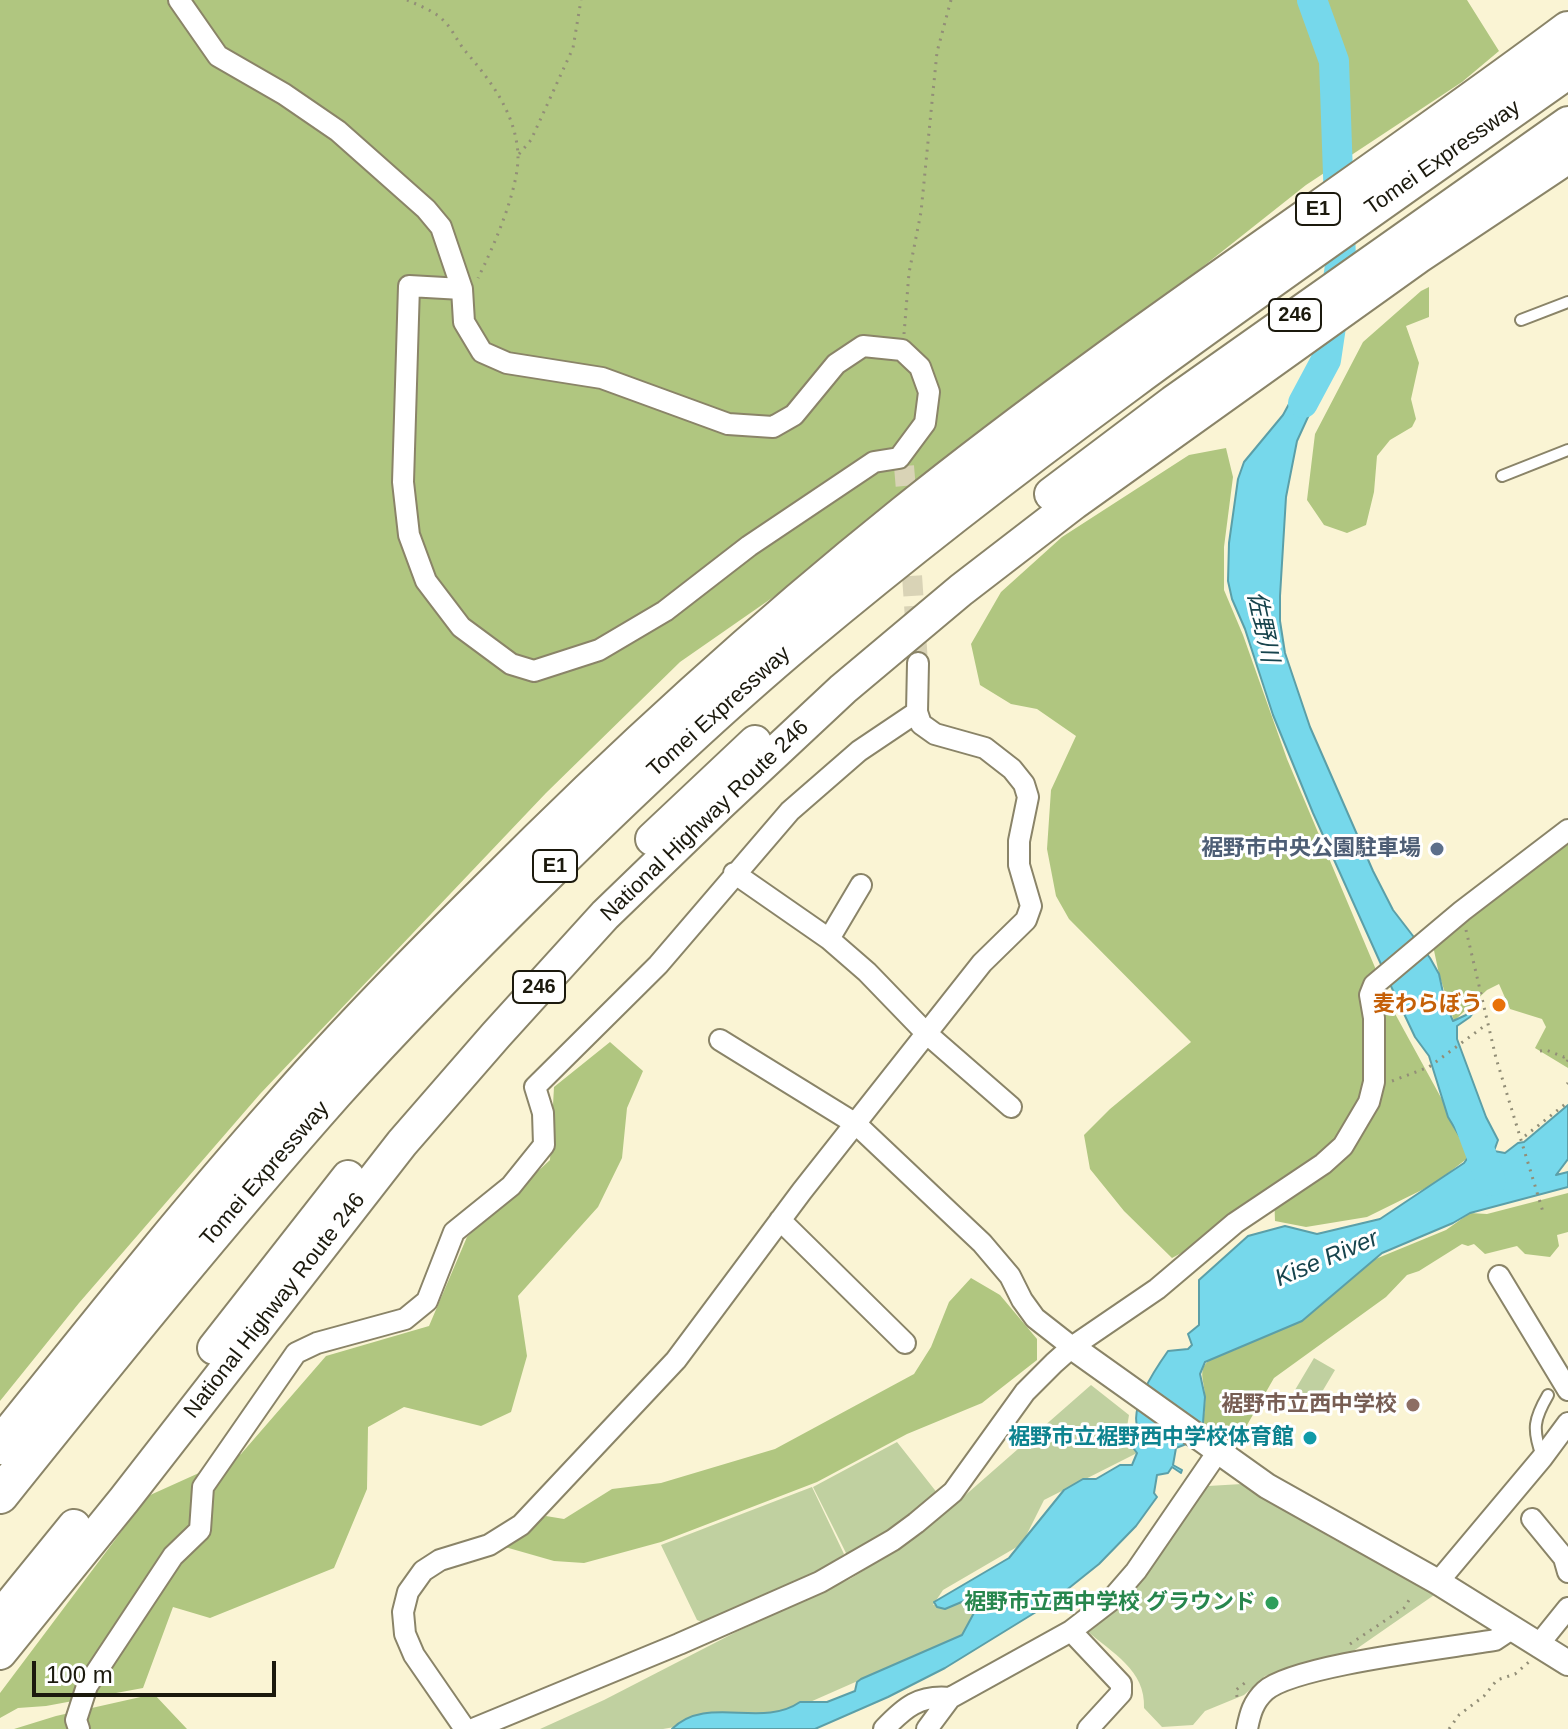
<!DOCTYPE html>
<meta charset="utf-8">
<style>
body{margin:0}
#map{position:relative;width:1568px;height:1729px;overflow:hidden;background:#faf4d4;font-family:Arial,sans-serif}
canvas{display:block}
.scale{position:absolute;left:32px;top:1661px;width:244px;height:36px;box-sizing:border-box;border:4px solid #1b190d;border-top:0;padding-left:10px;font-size:24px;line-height:28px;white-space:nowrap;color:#1b190d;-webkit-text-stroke:6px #fff;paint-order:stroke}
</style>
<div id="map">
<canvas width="1568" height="1729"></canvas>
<div class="scale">100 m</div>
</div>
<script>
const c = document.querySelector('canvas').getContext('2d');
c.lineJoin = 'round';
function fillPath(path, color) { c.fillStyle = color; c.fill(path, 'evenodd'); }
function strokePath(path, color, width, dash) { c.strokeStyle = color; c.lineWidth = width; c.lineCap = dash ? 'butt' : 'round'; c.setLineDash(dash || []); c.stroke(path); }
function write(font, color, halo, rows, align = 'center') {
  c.font = font + ' Arial,"Noto Sans JP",sans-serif'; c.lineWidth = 6; c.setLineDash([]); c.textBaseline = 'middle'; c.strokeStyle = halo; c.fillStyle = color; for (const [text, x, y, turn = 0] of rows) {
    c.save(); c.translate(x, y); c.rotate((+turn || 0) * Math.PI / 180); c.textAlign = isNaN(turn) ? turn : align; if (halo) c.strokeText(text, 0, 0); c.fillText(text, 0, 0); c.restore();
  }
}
fillPath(new Path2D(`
 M1314,1358L1335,1370L1316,1402L1295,1390Z
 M1091,1385L1129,1415L1126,1433L1137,1453L1044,1500L1022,1544L943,1590L933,1605L964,1600L975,1611L962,1635L776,1717L739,1716L663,1729H540L604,1700L736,1632L850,1579L921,1534Z
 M897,1442L938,1494L906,1520L847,1555L813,1487Z
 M1242,1484L1333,1539L1437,1593L1352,1652L1332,1659L1265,1676L1244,1695L1205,1711L1193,1725L1162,1727L1144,1708C1146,1670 1112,1653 1086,1630L1112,1613L1145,1576L1208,1486Z
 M812,1487L844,1554C803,1585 751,1603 704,1623L697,1620L661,1545Z`), '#c0d0a0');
fillPath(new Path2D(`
 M0,0H1467L1499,51L1462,82L1306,185L1128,326L960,447L782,591L680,662L546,793L260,1094L79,1303L0,1401Z
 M1429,287V317L1406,326L1419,363L1411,399L1416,419L1412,427L1390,440L1377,456L1374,492L1366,525L1347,533L1324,525L1307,500L1315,434L1363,342L1421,291Z
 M1226,448L1233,477L1224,547V590L1243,635L1287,759L1393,1010L1445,1105L1469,1157L1434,1184L1367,1217L1306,1227L1275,1221L1274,1192L1217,1234L1172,1258L1124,1211L1090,1169L1084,1135L1110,1109L1191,1042L1069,919L1056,896L1047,849L1051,790L1076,736L1037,709L1011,704L980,685L971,644L1001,592L1062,537L1189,455Z
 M1568,843V1068L1535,1048L1546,1027L1542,1019L1510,1009L1499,984L1487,990L1454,1021L1439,974L1432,941Z
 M610,1042L643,1071L627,1108L622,1158L598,1207L518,1296L527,1356L511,1412L481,1426L404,1407L368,1427L367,1489L334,1568L210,1618L173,1607L143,1688L46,1706L18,1708L0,1718V1693L148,1496L241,1454L326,1356L429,1326L467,1237L550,1160L554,1087Z
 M1568,1193V1232L1557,1235L1559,1246L1550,1257L1525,1254L1517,1246L1485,1254L1474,1244L1468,1246L1462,1244L1419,1271L1407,1275L1386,1297L1274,1378L1235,1446L1203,1423C1204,1414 1206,1404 1205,1395C1204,1378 1196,1369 1213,1357L1302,1321L1373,1260L1446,1230L1470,1213L1487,1214Z
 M971,1278L1000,1295L1037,1339V1360L982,1403L907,1434L817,1482L661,1542L584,1563L554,1561L505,1547L546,1516L564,1519L612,1489L661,1483L775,1449L914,1374L931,1347L949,1302Z
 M154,1694L187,1729H14L56,1716Z`), '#b0c680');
const water = new Path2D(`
 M1316,366L1329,371L1297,441L1286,497L1280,596V621L1285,653L1310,727L1373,871L1393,910L1430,958L1439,974L1445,1002L1453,1021L1466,1015L1478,1001L1480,1004L1470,1017L1457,1026V1039L1486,1117L1498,1140L1494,1151L1505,1153L1518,1143L1524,1142L1568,1105V1159L1556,1175L1568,1172V1187L1470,1213L1453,1223L1382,1253L1302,1321L1205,1362L1200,1374L1205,1397L1203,1423L1189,1443L1176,1448L1173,1465L1182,1470L1181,1473L1172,1467L1168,1473L1157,1475L1154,1493L1157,1497L1136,1526L1099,1564L1049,1604L945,1668L888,1697L815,1729H672C707,1694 761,1729 800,1702H827L855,1691L857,1682L861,1679L962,1635L975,1611L971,1603L964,1601L945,1609L937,1607L934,1602L1009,1558L1064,1490L1083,1479H1096L1120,1465H1132L1137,1453L1125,1437L1126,1433L1137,1425C1131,1405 1156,1368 1168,1351L1188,1349L1192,1345L1188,1334L1199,1325V1280L1248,1236L1285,1226L1317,1234L1380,1219L1464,1163L1481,1139L1479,1135L1468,1132L1460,1137L1448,1117L1429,1056L1415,1037L1389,982L1313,813L1273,715L1245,629L1232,599L1228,581L1229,543L1238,479L1244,462L1283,415L1296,391L1303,386Z`);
fillPath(water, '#76d8eb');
strokePath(water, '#5b9fa8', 2);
strokePath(new Path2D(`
 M1303,403L1326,360L1341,259L1334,61L1312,0
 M1459,1095L1491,1181`), '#76d8eb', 30);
strokePath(new Path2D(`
 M904,466L908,514
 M910,546L918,663`), '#d9d3b6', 20, [20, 10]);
const service = new Path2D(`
 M1521,320L1568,302
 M1502,476L1568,450
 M1542,1456C1532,1429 1534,1419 1548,1395`);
const minor = new Path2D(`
 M179,0L218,56L284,94L338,131L426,209L441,227L462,289L464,322L482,352L507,363L602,378L728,424L773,427L794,415L836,364L863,346L902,350L920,367L929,392L925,423L899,458L874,462L749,546L665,611L599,650L534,671L511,664L461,627L426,581L409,535L403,482L409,286L462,289
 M734,873L829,939L867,972L926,1033L1011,1107
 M829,939L861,885
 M720,1040L856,1124L982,1243L1010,1276L1022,1300L1035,1318L1072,1347
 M780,1220L905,1343
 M1499,1276L1568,1390
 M1532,1519L1564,1558L1568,1572
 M1438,1582L1542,1458L1568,1423
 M1071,1631L1121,1684V1693L1088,1729
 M1539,1644L1568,1608
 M79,1729L76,1720L87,1686L173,1556L200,1530L203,1487L296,1353L317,1343L405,1319L427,1301L454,1232L511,1186L544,1145L543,1113L535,1087L658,965L790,811L859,751L917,712
 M465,1729L414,1655L405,1634L403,1612L408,1592L423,1571L440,1560L489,1545L521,1525L676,1360L802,1191L982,963L1026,920L1031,906L1019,865V841L1028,797L1024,784L1012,769L985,748L935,734L921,724L917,712L918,663
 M473,1729L679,1644L820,1582L893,1540L916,1523L953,1492L1025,1392L1054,1363L1072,1347L1157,1289L1235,1223L1323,1164L1343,1146L1369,1102L1374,1082V1018L1370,995L1374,985L1462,911L1568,830
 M884,1729C905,1707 919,1695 950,1698
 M927,1729L950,1698L1071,1631L1110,1601L1136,1571L1217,1453
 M1247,1729C1250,1714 1253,1702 1265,1691C1294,1665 1449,1648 1495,1640L1513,1628`);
const tertiary = new Path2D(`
 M1072,1347L1267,1486L1438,1582L1568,1663`);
const trunk = new Path2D(`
 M1051,494L1173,402L1568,123
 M652,839L755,742
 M214,1348L348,1177
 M0,1617L74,1526
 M0,1653L124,1500L402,1143L496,1035L605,915L720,804L843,689L961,590L1074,503L1418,257L1568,157`);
const motorway = new Path2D(`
 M0,1446C91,1333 182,1218 279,1109C344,1034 414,963 485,893C618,759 757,632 904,514C1118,342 1348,194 1568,30
 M0,1495C109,1359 219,1223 335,1092C400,1020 467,952 536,884C622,799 710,715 803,637C1046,433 1309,253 1568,70`);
strokePath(service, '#8a8468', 14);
strokePath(minor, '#8a8468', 24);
strokePath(tertiary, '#8a8468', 28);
strokePath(trunk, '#8a8468', 36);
strokePath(motorway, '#8a8468', 40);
strokePath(new Path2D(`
 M407,0C420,6 435,11 445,22C453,30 458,43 466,52C491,81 516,114 518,155C519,189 493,248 478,278
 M519,154L531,140L573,48L581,0
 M904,334L909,273L921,212L937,52L951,0
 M1466,930L1496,1058L1543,1212
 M1540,1051L1546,1050L1564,1057L1568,1055
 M1568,1060L1566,1064L1568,1065
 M1392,1081L1429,1067L1487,1024
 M1567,1084L1568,1083
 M1525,1136L1568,1102
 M1350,1644L1404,1608L1411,1597
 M1237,1697L1236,1690L1246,1682
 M1449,1729L1459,1715L1484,1696L1497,1680L1515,1674L1530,1661`), '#928e77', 3, [2, 6]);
strokePath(service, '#fff', 10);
strokePath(minor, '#fff', 20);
strokePath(tertiary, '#fff', 24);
strokePath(trunk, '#fff', 32);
strokePath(motorway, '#fff', 36);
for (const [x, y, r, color] of [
 [1437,849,8,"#5c6f8a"],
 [1499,1005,8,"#e8710a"],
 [1413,1405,8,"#8d6e63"],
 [1310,1438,8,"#0f9aa8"],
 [1272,1603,8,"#2e9e5b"]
]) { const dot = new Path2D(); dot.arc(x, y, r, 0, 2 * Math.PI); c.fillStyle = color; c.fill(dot); strokePath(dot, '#fff', 3); }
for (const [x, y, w] of [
 [1318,209,44],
 [1295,315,52],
 [555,866,44],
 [539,987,52]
]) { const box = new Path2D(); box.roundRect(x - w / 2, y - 16, w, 32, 6); c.fillStyle = '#fff'; c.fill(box); strokePath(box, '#1b190d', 2); }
write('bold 20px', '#1b190d', null, [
 ["E1",1318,209],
 ["246",1295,315],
 ["E1",555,866],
 ["246",539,987]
]);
write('22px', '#1b190d', '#fff', [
 ["Tomei Expressway",1443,158,-35],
 ["Tomei Expressway",719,712,-42],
 ["National Highway Route 246",705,821,-44],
 ["Tomei Expressway",265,1174,-49],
 ["National Highway Route 246",275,1306,-52]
]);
write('bold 22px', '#4e5e75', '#fff', [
 ["裾野市中央公園駐車場",1421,849]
], 'right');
write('bold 22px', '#c56008', '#fff', [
 ["麦わらぼう",1483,1005]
], 'right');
write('bold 22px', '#785e54', '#fff', [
 ["裾野市立西中学校",1397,1405]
], 'right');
write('bold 22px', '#0d838f', '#fff', [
 ["裾野市立裾野西中学校体育館",1294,1438]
], 'right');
write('bold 22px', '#27864d', '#fff', [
 ["裾野市立西中学校 グラウンド",1256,1603]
], 'right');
write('italic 24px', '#17444d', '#fff', [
 ["佐野川",1262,627,78],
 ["Kise River",1327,1259,-23]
]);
</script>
